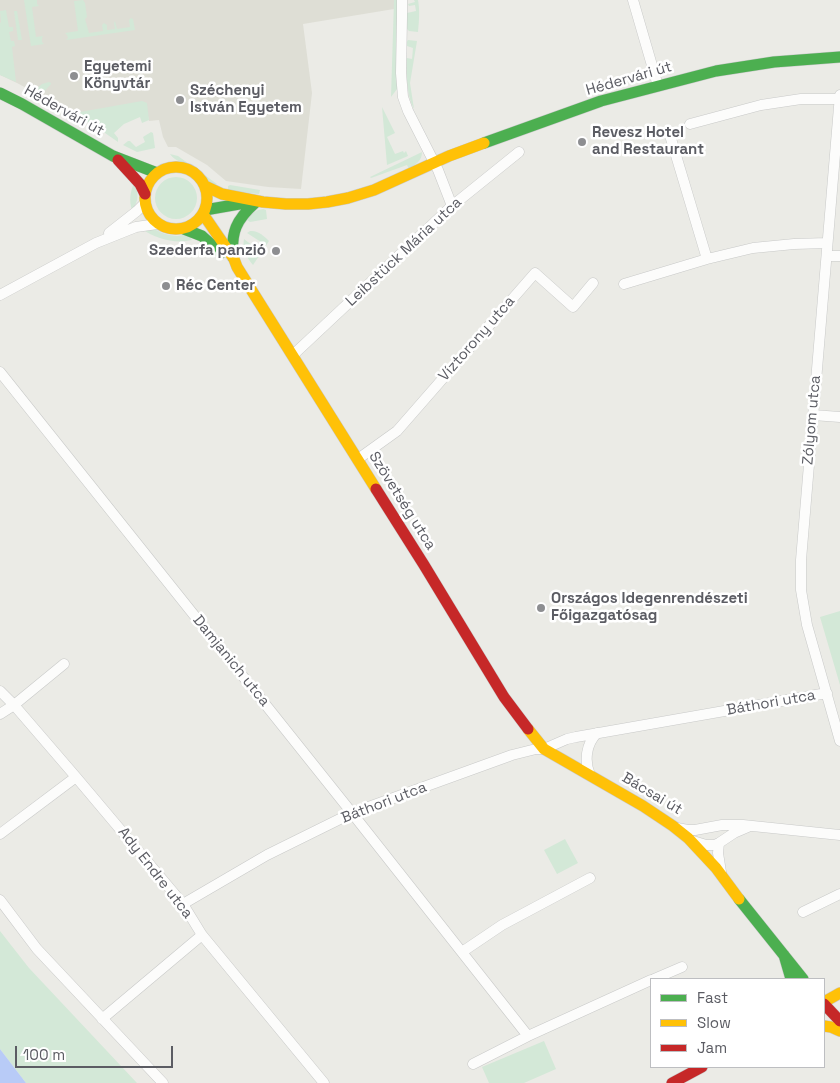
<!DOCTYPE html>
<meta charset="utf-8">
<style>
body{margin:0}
#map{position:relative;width:840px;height:1083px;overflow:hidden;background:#ebebe6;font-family:"Space Grotesk",sans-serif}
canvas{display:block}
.legend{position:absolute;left:650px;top:978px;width:175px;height:90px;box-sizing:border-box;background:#fff;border:1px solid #bdbec1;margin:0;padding:6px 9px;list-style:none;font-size:15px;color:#5b5c63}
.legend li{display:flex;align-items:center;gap:10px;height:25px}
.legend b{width:25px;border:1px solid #bdbec1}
.scale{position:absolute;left:15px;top:1046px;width:158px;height:22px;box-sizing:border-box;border:2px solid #5b5c63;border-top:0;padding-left:6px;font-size:15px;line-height:18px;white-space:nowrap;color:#5b5c63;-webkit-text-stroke:4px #fff;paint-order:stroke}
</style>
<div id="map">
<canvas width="840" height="1083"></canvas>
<ul class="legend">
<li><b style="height:6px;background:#4caf50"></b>Fast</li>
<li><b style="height:6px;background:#ffc107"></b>Slow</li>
<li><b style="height:6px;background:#c62828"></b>Jam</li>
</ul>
<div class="scale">100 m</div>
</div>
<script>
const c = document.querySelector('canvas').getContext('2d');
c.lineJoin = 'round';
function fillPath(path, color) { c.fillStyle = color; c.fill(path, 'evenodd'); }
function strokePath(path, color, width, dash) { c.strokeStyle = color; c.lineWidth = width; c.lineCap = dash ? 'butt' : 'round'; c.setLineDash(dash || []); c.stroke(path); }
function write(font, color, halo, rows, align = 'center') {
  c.font = font + ' "Space Grotesk",sans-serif'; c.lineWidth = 5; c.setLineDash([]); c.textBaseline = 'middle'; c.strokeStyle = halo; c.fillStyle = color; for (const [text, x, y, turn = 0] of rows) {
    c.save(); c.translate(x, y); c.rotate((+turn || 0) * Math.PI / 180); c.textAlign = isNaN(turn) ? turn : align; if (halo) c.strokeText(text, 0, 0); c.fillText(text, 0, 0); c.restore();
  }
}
fillPath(new Path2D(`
 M0,0H399L400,8L303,24L312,93L301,189L268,187L226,181L207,165L176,147H168L163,137L159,120L149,121L146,108L81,119L19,84L0,75Z`), '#deded5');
fillPath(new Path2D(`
 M24,0H37V4L39,6L32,7L36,37L43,36L42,38V42L44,44L31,46Z
 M83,0L85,3L87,17L85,19L89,33L103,31L102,25L104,23L107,25V30L115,29L114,23L115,21L117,29L130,27L129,20L131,18L133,19L135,30L66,40L68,38L67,35L65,33L78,31L74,1Z
 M394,0H397V89L391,97Z
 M414,0H418C420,11 419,21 418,32L409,31L407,29V13L416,11L415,5L409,6L408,4L415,2Z
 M6,10L9,27H13V31L9,32L11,41H14L15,46L12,47L16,82L0,75V23L1,22L0,11Z
 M14,11H17L22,40H18Z
 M408,40L417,41L410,83L414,109C406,95 407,75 406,59L407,58L412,59L413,48L407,46L406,43Z
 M49,82L51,83V84C47,89 42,95 36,92V89L42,84Z
 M142,101L147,103L149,120L142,123L140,117L124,124L114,133L118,138V142L92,124L81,119L80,112Z
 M382,107L395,133L387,137L395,154L403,151L404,153L406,151L408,156L387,165Z
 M151,132L153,133L155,148L137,152L123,145L128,141H130L136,147L145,142L143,137Z
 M422,152C422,161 416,164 409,169L407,165L371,178L370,177Z
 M170,154L178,156L217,184L209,185C205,179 202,173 195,169C187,163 176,163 170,154Z
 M155 198a21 21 0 1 1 42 0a21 21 0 1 1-42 0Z
 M134,183C139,193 139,201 132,210C129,201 130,192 134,183Z
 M230,185L260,190L259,194L228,191V186Z
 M263,209L266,210L267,219L250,222L244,218L258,210Z
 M142,229H154L162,233L169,235L177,236L189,234L192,240C175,244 156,239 142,229Z
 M250,231C258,230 264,236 269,241L253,265C247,258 242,249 244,239L257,249L261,242L247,233Z
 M840,611V685L820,617Z
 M565,839L578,863L557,874L544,850Z
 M0,931L29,968L137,1083H26L0,1049Z
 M544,1041L556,1069L524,1083H489L482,1067Z`), '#d3e8d7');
fillPath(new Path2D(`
 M0,1049L26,1083H0Z`), '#b8cbf7');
const street = new Path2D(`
 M402,0V17L401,73L403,97L408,111L438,170L452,206
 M633,0L658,86
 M840,95L801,560V590L807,625L840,741
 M690,124L761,105L801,99H840
 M669,132L707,259
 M109,233L137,211L145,203
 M827,256H840
 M624,284L707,259L753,248L794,244L827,243
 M0,295L96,243L136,227L157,224
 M293,355L452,206L519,152
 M0,372L352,813L528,1036L651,980
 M813,415L840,417
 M358,459L397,431L535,273L573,307L593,283
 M0,691L14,705L76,777L183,904L202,935L324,1083
 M0,714L14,705L64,664
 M590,775C584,761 586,744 597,733
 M677,828L688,830H695L722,825H743L840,835
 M0,834L76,777
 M693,841L706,845H715L719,843L734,833L748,827
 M719,843L718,853L721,872
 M0,900L37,949L163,1083
 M183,904L267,855L352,813L512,755L536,749H544L567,739L576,737L827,693
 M803,912L840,894
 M462,952L502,925L590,878
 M654,979L682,967
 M102,1019L202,935
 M473,1064L528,1036`);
const fast = new Path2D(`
 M0,93L22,104L113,156L157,173
 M484,143L601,101L716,71L774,62L840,57
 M205,210L245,203
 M184,229L202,236L221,253
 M233,257C231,232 236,220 255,203
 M739,899L803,979
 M784,955L791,979`);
const slow = new Path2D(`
 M145 198a31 31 0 1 1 62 0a31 31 0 1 1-62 0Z
 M205,186L222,194L263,202L286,204H308L327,202L348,198L374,190L449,156L484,143
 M203,214L234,259L237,267L376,489
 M528,729L544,749L643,806L673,826L688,838L716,868L739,899
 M824,1002L840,993
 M824,1026L831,1027L840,1031`);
const jam = new Path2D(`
 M118,160L140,184L145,194
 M376,489L424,565L504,697L528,729
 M824,1004L840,1021
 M672,1083L702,1067`);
strokePath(street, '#c8c9c8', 11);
strokePath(fast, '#c9c9ca', 12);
strokePath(slow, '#c9c9ca', 12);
strokePath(jam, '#c9c9ca', 12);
strokePath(street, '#fcfcfb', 10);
strokePath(fast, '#4caf50', 11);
strokePath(slow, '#ffc107', 11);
strokePath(jam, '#c62828', 11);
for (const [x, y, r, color] of [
 [74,76,5,"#8d8e91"],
 [180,100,5,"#8d8e91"],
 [582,142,5,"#8d8e91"],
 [276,251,5,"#8d8e91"],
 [166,286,5,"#8d8e91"],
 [541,608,5,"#8d8e91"]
]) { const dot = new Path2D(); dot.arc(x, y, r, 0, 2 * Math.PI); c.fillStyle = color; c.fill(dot); strokePath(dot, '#fff', 2); }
write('bold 15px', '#5b5c63', '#fff', [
 ["Egyetemi",84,67],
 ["Könyvtár",84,84],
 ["Széchenyi",190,91],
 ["István Egyetem",190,108],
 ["Revesz Hotel",592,133],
 ["and Restaurant",592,150],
 ["Szederfa panzió",266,251,"right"],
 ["Réc Center",176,286],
 ["Országos Idegenrendészeti",551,599],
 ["Főigazgatósag",551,616]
], 'left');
write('15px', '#5b5c63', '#fff', [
 ["Hédervári út",629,79,-16],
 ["Hédervári út",64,111,29],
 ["Leibstück Mária utca",404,252,-43],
 ["Víztorony utca",477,339,-49],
 ["Zólyom utca",812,420,-85],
 ["Szövetség utca",402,501,58],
 ["Damjanich utca",231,661,51],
 ["Báthori utca",771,703,-10],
 ["Bácsai út",652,794,31],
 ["Báthori utca",384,803,-21],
 ["Ady Endre utca",155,873,52]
]);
</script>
